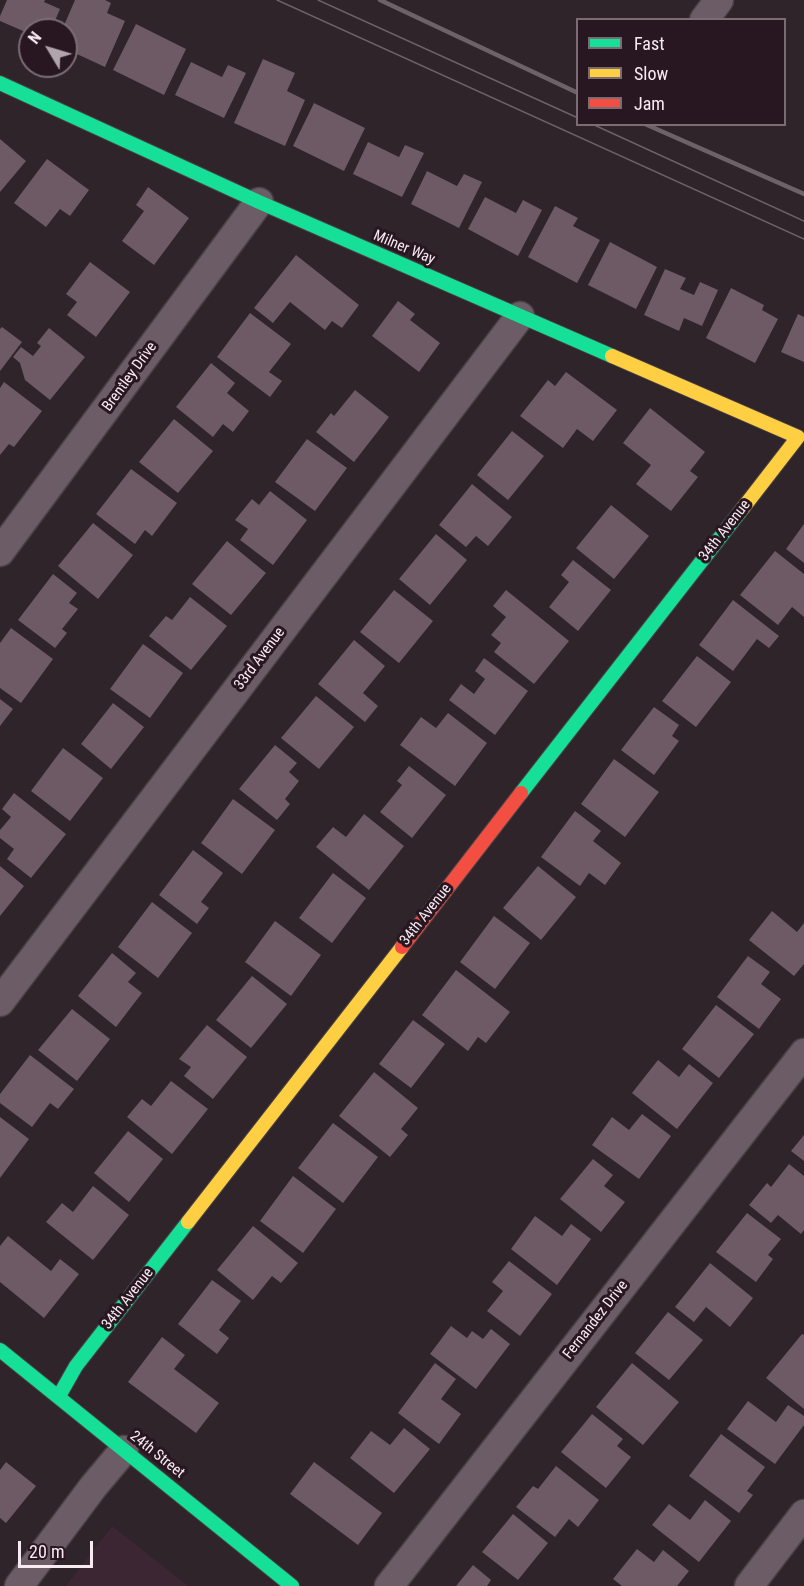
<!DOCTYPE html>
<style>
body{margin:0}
#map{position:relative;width:804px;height:1586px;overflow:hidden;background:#2e2429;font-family:"Roboto Condensed",sans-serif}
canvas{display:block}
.legend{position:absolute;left:576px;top:18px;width:210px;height:108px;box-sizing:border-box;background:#281720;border:2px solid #7b6c74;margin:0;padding:8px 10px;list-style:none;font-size:18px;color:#f7ebf1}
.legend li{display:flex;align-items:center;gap:12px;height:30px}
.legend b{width:30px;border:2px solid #7b6c74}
.north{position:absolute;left:18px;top:18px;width:60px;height:60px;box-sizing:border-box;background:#281720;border:2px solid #7b6c74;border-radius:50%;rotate:308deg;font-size:16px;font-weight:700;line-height:24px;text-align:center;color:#f7ebf1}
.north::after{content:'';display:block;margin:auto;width:21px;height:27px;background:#b1a5ab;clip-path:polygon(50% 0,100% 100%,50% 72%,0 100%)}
.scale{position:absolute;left:18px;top:1541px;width:75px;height:27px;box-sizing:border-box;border:3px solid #f7ebf1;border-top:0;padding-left:8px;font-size:18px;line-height:21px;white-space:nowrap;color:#f7ebf1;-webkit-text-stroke:4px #281720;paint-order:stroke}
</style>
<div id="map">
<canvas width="804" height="1586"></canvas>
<ul class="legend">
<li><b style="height:8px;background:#16e098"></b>Fast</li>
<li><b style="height:8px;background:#ffcf43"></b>Slow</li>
<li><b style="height:8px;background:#f24e42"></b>Jam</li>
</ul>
<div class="north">N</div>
<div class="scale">20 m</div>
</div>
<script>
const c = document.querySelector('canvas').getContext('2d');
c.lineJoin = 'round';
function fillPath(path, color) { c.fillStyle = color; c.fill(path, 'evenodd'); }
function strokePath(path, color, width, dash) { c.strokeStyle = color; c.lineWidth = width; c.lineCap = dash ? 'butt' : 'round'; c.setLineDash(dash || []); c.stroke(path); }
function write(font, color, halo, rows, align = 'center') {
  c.font = font + ' "Roboto Condensed",sans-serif'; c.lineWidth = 6; c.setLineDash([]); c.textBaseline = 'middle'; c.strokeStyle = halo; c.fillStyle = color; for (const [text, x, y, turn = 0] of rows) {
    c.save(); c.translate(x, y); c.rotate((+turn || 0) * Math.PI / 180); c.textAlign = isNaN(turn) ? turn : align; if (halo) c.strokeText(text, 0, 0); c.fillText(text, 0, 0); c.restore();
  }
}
fillPath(new Path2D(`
 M112,1526L188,1586H66Z`), '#3c2633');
fillPath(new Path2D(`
 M7,0H45L44,2L60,9L51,30H30V34L0,21V16Z
 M75,0H105L111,3L107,13L125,21L105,67L66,49V30H62Z
 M136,24L186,49L164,95L113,70Z
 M263,59L295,73L287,91L305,100L285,146L234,123Z
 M191,62L222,77L228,65L246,73L224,118L175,95Z
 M314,103L365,128L344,171L293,146Z
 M0,139L26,161L0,192Z
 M368,142L399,157L405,145L424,153L402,197L353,174Z
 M47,159L89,190L70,216L60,209L46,227L14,203Z
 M427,171L457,186L464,174L482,182L459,228L411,204Z
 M148,187L189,218L154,265L122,241L144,211L136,205Z
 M485,197L516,213L523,200L542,210L518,256L468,229Z
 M555,206L578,218L573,226L600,240L577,283L528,257Z
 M610,242L657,267L636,309L588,285Z
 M296,255L359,305L342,328L332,321L325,330L290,302L273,323L254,308Z
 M90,262L130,292L96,337L67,315L77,302L66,294Z
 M665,269L686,278L680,289L694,295L700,282L718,290L702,326L684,318L679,331L644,315Z
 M731,288L764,305L762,310L778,319L755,363L706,338Z
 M398,301L415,314L410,320L440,343L419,372L372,336Z
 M250,313L291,344L269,372L282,381L270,397L217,357Z
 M798,314L804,317V362L781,352Z
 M2,327L22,342L0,371V329Z
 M49,328L85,357L50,400L25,380L20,363L13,357L21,347L33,356L41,346L37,343Z
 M211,363L235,383L227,393L249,411L233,432L223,424L213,437L176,407Z
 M566,372L617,410L593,441L577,429L563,448L520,416L548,380L555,386Z
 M4,382L42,411L14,447L9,444L0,455V388Z
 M355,390L389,417L354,462L316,432L331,413L334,416Z
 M650,408L705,452L690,471L698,477L671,511L636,484L651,465L623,443Z
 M174,419L213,451L178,493L139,462Z
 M512,431L544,456L508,500L477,475Z
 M307,439L347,468L315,511L275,482Z
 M131,469L177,503L152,536L145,530L135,544L96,514Z
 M472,484L512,517L488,546L476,536L466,547L439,525Z
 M270,491L307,520L273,565L240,540L248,529L235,520L252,499L259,505Z
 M611,505L649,536L614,579L576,548Z
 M93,523L133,555L98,599L58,566Z
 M804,524V563L786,549Z
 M436,534L467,560L430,605L399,579Z
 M227,541L266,573L231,615L192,584Z
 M775,551L804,574V617L792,607L778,625L740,595Z
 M573,560L611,590L578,631L549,607L569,582L561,575Z
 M53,574L77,593L69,603L78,609L62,629L67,633L55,648L18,620Z
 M394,590L433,621L399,663L360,632Z
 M506,590L569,641L534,684L494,652L501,643L491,635L506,617L493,606Z
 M190,597L227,626L191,670L149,636L166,616L172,620Z
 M733,600L779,636L769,648L757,639L733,671L699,645Z
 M11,628L53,659L21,703L0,688V643Z
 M354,640L385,666L363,693L378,706L365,722L318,684Z
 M143,644L183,673L150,718L110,689Z
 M697,656L731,682L696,727L662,701Z
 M484,658L528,691L495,735L449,700L461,684L474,694L485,679L475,671Z
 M316,696L354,727L319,769L281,738Z
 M0,699L13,709L0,726Z
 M113,703L144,727L111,769L81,744Z
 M654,707L679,725L672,736L679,741L654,775L621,750Z
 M448,713L487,743L455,786L400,745L421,717L436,728Z
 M275,745L297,763L289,772L299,781L285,799L290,804L277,820L239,789Z
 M63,748L103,778L70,821L31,791Z
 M614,759L659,792L625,837L581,804Z
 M409,766L446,795L412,838L380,812L402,785L397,781Z
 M14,793L66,834L31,878L7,859L14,849L0,838V830L11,817L2,809Z
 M233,799L275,830L242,874L201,843Z
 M575,811L601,831L593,841L621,863L605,885L589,873L580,886L541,857Z
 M364,814L404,846L369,890L316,847L333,827L346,837Z
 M193,850L223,873L201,902L209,908L197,924L159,895Z
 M0,866L24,886L0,916Z
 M538,866L576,897L541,940L503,908Z
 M333,873L366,898L332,943L299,918Z
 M152,902L192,933L158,978L118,947Z
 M772,911L797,932L804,923V964L794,976L749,940Z
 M494,916L530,943L495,989L460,962Z
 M275,921L321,955L291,996L245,962Z
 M112,953L136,973L128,982L142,993L116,1027L78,996Z
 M748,956L770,972L761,984L781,999L759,1029L717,997Z
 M456,970L510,1012L486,1043L478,1037L468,1051L422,1015Z
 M252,976L287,1004L251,1048L216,1020Z
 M716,1005L754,1034L719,1078L682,1049Z
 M72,1009L110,1039L77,1081L38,1050Z
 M413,1020L445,1044L411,1088L379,1064Z
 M207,1025L247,1057L213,1099L184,1076L191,1067L179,1059Z
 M30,1055L74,1089L58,1109L50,1103L32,1127L0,1103V1094Z
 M658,1060L679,1077L689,1064L713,1083L677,1129L632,1093Z
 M374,1072L418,1108L401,1129L408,1135L390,1157L339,1116Z
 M171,1081L208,1109L172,1154L127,1117L142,1099L151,1106Z
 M642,1114L671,1136L639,1179L592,1145L612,1117L629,1130Z
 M0,1117L29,1139L0,1178Z
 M333,1123L378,1157L343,1203L298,1168Z
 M128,1131L163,1159L129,1202L94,1173Z
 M804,1135V1161L791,1151Z
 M593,1159L613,1175L604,1186L625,1202L601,1232L560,1199Z
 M789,1164L804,1176V1230L801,1234L778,1215L771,1223L749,1205L767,1183L771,1187Z
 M293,1176L336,1209L303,1253L260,1221Z
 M93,1186L129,1215L93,1260L46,1222L62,1203L73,1212Z
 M747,1213L781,1239L768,1255L773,1259L756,1282L716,1252Z
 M535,1216L562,1236L571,1224L591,1239L557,1285L511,1249Z
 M253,1226L298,1263L281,1283L272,1276L253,1300L217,1270Z
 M8,1236L51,1271L60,1259L79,1274L44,1318L0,1282V1246Z
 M509,1261L552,1294L520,1336L487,1311L503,1291L492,1282Z
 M710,1263L753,1298L730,1327L706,1307L694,1322L675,1307Z
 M212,1280L241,1301L219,1330L229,1338L217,1354L178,1324Z
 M668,1312L703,1340L669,1380L635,1353Z
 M451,1326L467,1338L472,1331L483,1339L491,1329L510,1344L476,1389L430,1354Z
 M802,1334L804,1335V1409L766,1378Z
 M162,1337L185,1355L174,1369L219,1403L196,1433L128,1382Z
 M435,1363L456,1379L441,1399L461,1414L439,1444L398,1413Z
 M632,1363L679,1402L643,1445L596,1407Z
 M748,1401L776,1422L788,1405L804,1416V1425L775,1464L727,1429Z
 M592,1414L623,1439L617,1446L631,1457L606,1488L561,1452Z
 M404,1428L430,1449L394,1493L350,1458L371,1431L390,1445Z
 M721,1434L765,1467L747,1491L753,1495L739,1513L689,1476Z
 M6,1462L36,1486L6,1523L0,1518V1470Z
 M314,1462L382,1513L358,1545L290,1494Z
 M556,1466L599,1500L578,1527L569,1519L555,1537L516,1507L533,1486L538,1489Z
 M705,1500L731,1521L699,1562L652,1525L669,1504L690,1520Z
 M513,1514L548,1543L518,1580L482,1552Z
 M637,1549L654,1562L663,1550L689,1571L677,1586H622L613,1579Z
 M473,1565L491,1580L487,1586H456Z`), '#6d5a65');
const street = new Path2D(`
 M704,20L719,0
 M0,552L259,202
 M0,1002L520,316
 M19,1586L93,1487L124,1450
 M389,1586L804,1053
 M749,1586L804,1514`);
const fast = new Path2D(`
 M0,83L259,202L612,356
 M521,793L743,508
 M0,1350L292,1586
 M59,1396L76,1366L188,1222`);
const slow = new Path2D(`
 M612,356L798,437L743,508
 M188,1222L402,947`);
const jam = new Path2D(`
 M402,947L521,793`);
strokePath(street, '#494145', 31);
strokePath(fast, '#494145', 16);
strokePath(slow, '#494145', 16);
strokePath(jam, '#494145', 16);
strokePath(street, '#6c5c65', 28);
strokePath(fast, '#16e098', 14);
strokePath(slow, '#ffcf43', 14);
strokePath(jam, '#f24e42', 14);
strokePath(new Path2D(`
 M277,0L804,239
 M318,0L578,118
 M592,124L804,221`), '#6e6168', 1.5);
strokePath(new Path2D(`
 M380,0L578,93
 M645,124L804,194`), '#6e6168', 4.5);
write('15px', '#f7ebf1', '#281720', [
 ["Milner Way",404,248,23],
 ["Brentley Drive",130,377,-54],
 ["34th Avenue",725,531,-52],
 ["33rd Avenue",260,659,-53],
 ["34th Avenue",426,915,-52],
 ["34th Avenue",128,1299,-52],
 ["Fernandez Drive",596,1320,-52],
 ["24th Street",157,1455,39]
]);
</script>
